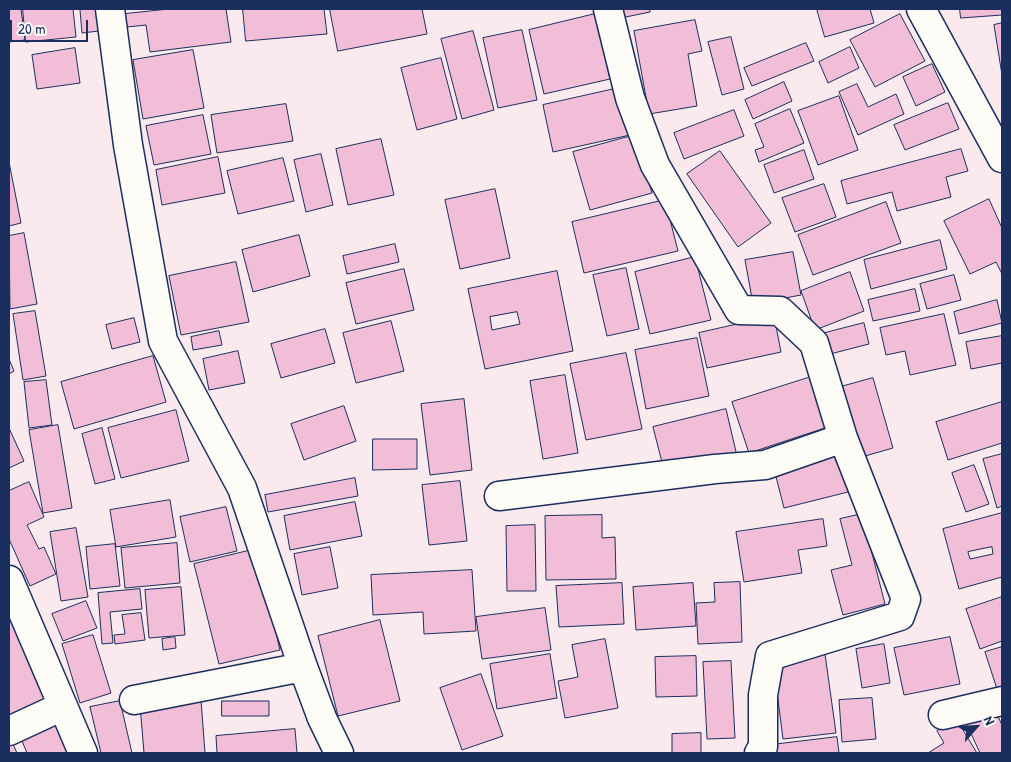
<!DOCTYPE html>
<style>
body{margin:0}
#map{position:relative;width:1011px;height:762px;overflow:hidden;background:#fae9ed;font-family:"Patrick Hand",sans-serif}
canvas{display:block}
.frame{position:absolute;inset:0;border:10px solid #1b2f5e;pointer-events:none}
.north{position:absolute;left:951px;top:702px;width:50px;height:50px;-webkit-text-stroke:4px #fdfcf7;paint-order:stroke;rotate:64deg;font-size:14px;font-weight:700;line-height:20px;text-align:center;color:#1b2f5e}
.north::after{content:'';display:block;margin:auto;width:18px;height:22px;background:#1b2f5e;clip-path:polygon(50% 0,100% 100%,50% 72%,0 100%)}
.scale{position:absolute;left:10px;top:20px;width:78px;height:22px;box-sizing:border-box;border:2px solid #1b2f5e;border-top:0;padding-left:6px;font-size:15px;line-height:18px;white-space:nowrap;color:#1b2f5e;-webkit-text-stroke:4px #fdfcf7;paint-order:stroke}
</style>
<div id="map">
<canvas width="1011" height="762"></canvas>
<div class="frame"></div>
<div class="north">N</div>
<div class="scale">20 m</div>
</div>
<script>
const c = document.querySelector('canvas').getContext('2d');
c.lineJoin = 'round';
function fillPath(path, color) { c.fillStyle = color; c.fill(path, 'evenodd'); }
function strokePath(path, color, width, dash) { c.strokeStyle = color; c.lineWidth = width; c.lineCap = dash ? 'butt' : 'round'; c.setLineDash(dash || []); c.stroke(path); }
const building = new Path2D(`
 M9,9H21L25,40L9,42Z
 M23,9H73L76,37L26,42Z
 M97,9L99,31L82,33L80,10Z
 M169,9H226L231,42L150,52L146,25L127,27L125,14Z
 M243,9H324L327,34L246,41Z
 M330,9H422L427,34L338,51Z
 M614,9H650V12L616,19Z
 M817,9H870L874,23L825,37Z
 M960,9H1002V15L961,18Z
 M595,14L610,79L544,94L529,30Z
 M900,14L925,61L875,87L850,40Z
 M695,20L702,51L688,54L697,106L649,114L634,31Z
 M1002,23V75L994,25Z
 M522,30L537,100L498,108L483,38Z
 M473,31L494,110L462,119L441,39Z
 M731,37L744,89L722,95L708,42Z
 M806,43L814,61L752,86L744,68Z
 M850,47L859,68L828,83L819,62Z
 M75,48L80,83L37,89L32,55Z
 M193,50L204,108L143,119L133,60Z
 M441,58L457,119L417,130L401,68Z
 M932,64L945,92L916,106L903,77Z
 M784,82L792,101L753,119L745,100Z
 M857,84L868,107L896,94L904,114L858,135L839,92Z
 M619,88L630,135L553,152L543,105Z
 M839,96L858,150L818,165L798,111Z
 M948,103L959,129L905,150L894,125Z
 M286,104L293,141L217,153L211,115Z
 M790,109L804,143L759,162L755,150L764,147L755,124Z
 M734,110L744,136L684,159L674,133Z
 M203,115L211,154L154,165L146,126Z
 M635,135L652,193L590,210L573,152Z
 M381,139L394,195L348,205L336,149Z
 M961,149L968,171L946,177L951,197L897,211L892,192L847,204L841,181Z
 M804,150L814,179L774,193L764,165Z
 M720,151L771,223L738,247L687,174Z
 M321,154L333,205L306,212L294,160Z
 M218,157L225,193L162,205L156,170Z
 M283,158L294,201L238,214L227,171Z
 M9,162L21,223L9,226Z
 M824,184L836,217L795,232L782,198Z
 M495,189L510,258L460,269L445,200Z
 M989,199L1002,228V274L996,262L970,274L944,221Z
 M665,200L678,251L584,273L572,222Z
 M886,202L901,243L813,275L798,235Z
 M24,233L37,304L10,309L9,236Z
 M299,235L310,276L253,292L242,250Z
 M940,240L947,269L871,289L864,260Z
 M395,244L399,262L347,274L343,256Z
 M793,252L801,295L753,304L745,260Z
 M695,257L711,320L650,334L635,272Z
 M236,262L249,322L181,335L169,276Z
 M626,268L639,329L607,336L593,275Z
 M404,269L414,310L356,324L346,283Z
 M557,271L573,351L485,369L468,289ZM517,312L520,324L492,330L490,317Z
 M850,272L864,311L815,330L801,291Z
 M954,275L961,300L927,309L920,284Z
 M915,289L920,311L873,321L868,300Z
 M997,300L1002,323L959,334L954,312Z
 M35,311L46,376L23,380L13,314Z
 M944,314L956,365L910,375L905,351L886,355L880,328Z
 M774,316L781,352L707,368L699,333Z
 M134,318L140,342L112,349L106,325Z
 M391,321L404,371L356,383L343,333Z
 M864,323L869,344L830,354L825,333Z
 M325,329L335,363L281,378L271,344Z
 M219,331L222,345L193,350L191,337Z
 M1002,336V363L971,369L966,342Z
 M697,338L709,396L646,409L635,350Z
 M238,351L245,383L209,390L203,359Z
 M626,353L642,429L586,440L570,364Z
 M153,356L166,402L74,429L61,382Z
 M9,359L14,371L9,374Z
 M565,375L578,453L543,459L530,381Z
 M811,377L828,427L749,453L732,402Z
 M873,378L893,448L858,458L837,388Z
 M46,380L52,425L29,428L24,382Z
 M464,399L472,470L430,475L421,404Z
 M1002,402V443L948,460L936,422Z
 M344,406L356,441L304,460L291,424Z
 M726,409L737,456L665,474L653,427Z
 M176,410L189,461L121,478L108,428Z
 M58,425L72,508L43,513L29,430Z
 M9,428L24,461L9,468Z
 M102,428L115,479L95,484L82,434Z
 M373,439H417V469L373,470Z
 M838,453L848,492L784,508L774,469Z
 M1002,454V506L997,508L983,459Z
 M974,465L989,504L966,512L952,473Z
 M355,478L358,496L268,512L265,495Z
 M460,481L467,541L429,545L422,485Z
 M29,482L44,517L27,525L39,549L44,547L56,574L30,586L9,539V491Z
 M170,500L176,537L116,547L110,510Z
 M355,502L362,536L290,550L284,516Z
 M226,507L237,551L190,562L180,517Z
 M1002,513V577L959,589L943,529ZM992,547L993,554L970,559L968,552Z
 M862,514L885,604L843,615L831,570L852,565L840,519Z
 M602,515V538L615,537L616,579L546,580L545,516Z
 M823,519L827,546L798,550L802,573L744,582L736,532Z
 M535,525L536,591H507L506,526Z
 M76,528L88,597L61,601L50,532Z
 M177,543L180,583L125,588L121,548Z
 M115,544L120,586L90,589L86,547Z
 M330,547L338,588L302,595L294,554Z
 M256,549L280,650L219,664L194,564Z
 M472,570L476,631L424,634L423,612L373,615L371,575Z
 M740,582L742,642L698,644L696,603L715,602L714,583Z
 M622,583L624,624L559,627L556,586Z
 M693,583L696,626L636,630L633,587Z
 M181,587L185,635L149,638L145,590Z
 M140,589L142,609L110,612L113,643L102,644L98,593Z
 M1002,597V641L980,649L966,609Z
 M86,601L97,628L63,641L52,614Z
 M545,608L551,650L482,659L476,617Z
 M141,613L145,640L115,644L114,635L125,634L122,615Z
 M9,617L46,703L9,719Z
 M380,620L400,701L338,716L318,636Z
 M93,635L111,693L80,703L62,644Z
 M175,637L176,648L163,650L162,639Z
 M950,637L960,684L904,695L894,648Z
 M605,639L618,708L565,718L558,681L578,677L572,645Z
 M884,644L890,683L862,688L856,649Z
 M1002,647V688L997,689L985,652Z
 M550,654L557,698L497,709L490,664Z
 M825,654L836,733L783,739L773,661Z
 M696,656L697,696L656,697L655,657Z
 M731,661L735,738L707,739L703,662Z
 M481,674L503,736L462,750L440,688Z
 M872,698L876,739L842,742L839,700Z
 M201,700L205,753H144L140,705Z
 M120,701L132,753H101L90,707Z
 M222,701H269V716H222Z
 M996,712L1002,725V753H980L967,725Z
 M957,720L977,753H928L944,743L937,731Z
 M59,724L72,753H27L22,741Z
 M295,729L297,753H217L216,736Z
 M701,733V753H672V734Z
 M837,737L839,753H772L771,745Z
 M13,744L17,753H9V746Z`);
fillPath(building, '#f2bdd7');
strokePath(building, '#1b2f5e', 1);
const street = new Path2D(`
 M110,9L128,145L163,341L242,488L303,667L322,718L339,753
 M608,9L630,98L655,165L739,310L780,311L814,343L843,438L906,599L900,616L770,656L763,695V747L759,753
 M499,496L715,469L765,465L843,438
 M9,580L83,753
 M134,700L303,667
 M943,715L1002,701
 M9,731L63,706`);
const primary = new Path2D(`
 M921,9L1002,158`);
strokePath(street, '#1b2f5e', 31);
strokePath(primary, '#1b2f5e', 31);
strokePath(street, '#fdfcf7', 28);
strokePath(primary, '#fdfcf7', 28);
</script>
